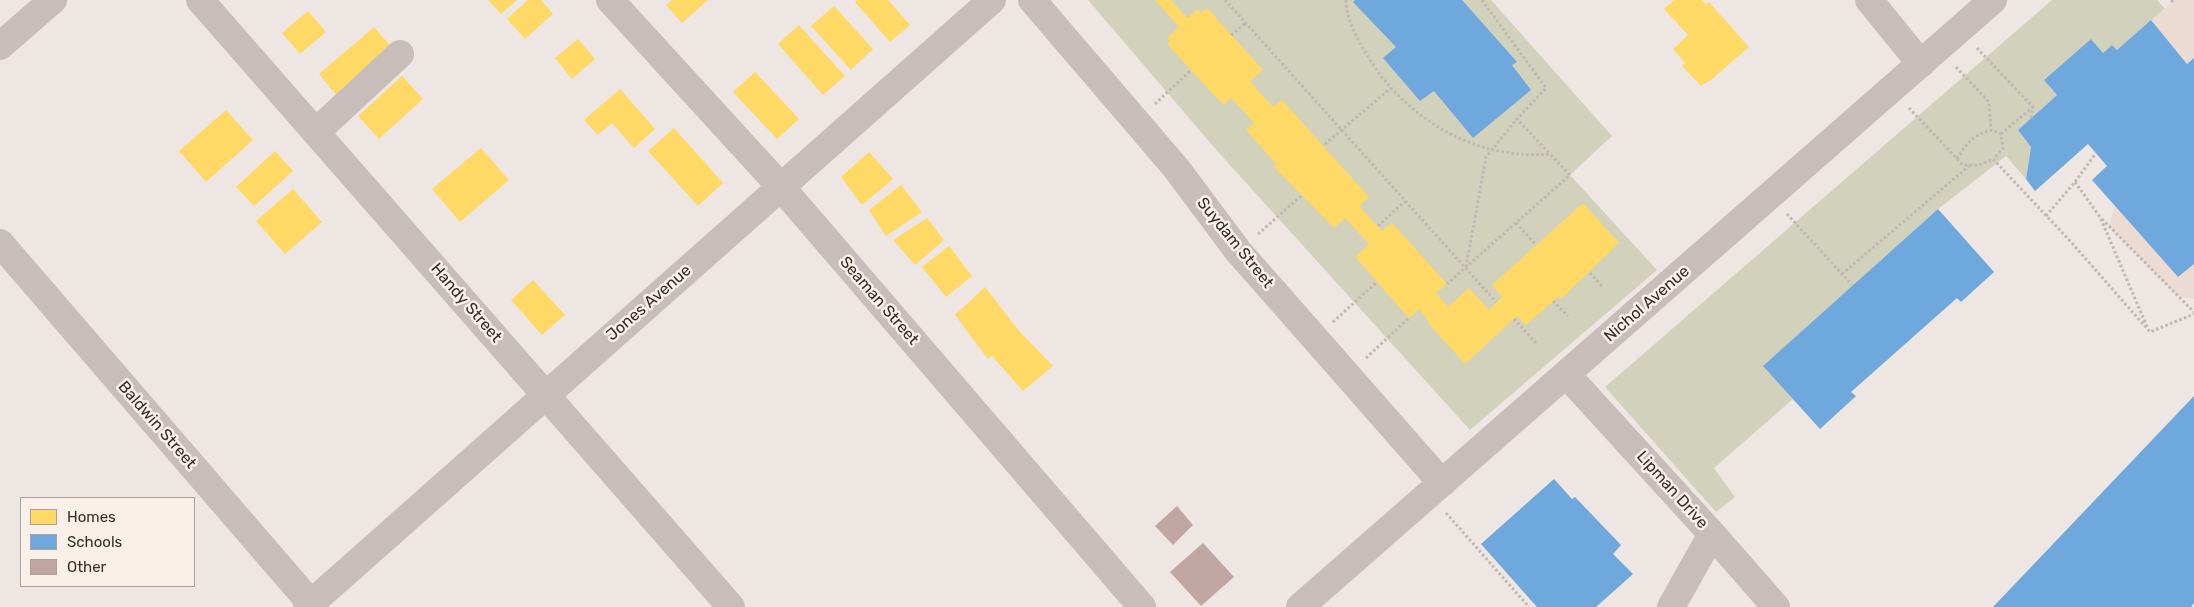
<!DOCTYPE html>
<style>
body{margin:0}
#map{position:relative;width:2194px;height:607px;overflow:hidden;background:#eee6e2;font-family:Rubik,sans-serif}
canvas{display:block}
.legend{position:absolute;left:20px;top:497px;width:175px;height:90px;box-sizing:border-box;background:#faf0ea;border:1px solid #aca19d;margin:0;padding:6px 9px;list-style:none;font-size:15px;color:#382b29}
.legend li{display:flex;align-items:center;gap:10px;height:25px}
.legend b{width:25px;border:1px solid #aca19d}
</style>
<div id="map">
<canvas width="2194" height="607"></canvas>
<ul class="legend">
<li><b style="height:14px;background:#ffd966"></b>Homes</li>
<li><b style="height:14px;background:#6fa8dc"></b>Schools</li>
<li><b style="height:14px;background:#c1a7a3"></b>Other</li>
</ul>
</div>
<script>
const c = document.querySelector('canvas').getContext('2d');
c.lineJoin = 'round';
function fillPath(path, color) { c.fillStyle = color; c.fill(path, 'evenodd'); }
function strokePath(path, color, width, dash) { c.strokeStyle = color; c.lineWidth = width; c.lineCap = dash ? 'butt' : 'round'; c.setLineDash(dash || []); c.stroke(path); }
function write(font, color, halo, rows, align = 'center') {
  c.font = font + ' Rubik,sans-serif'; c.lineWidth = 5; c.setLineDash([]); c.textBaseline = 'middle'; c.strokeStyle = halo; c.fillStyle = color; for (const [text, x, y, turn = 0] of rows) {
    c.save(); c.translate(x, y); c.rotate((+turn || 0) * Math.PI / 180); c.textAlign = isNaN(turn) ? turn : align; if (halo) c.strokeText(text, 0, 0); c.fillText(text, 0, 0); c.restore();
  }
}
fillPath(new Path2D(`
 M1088,0H1491L1612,136L1570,175L1657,270L1470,430L1219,153Z
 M2052,0H2157L2165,9L2117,50L2112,45L2103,53L2091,39L2044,80L2057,95L2018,130L2031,147L2026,179L2006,156L1938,209L1764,366L1793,399L1714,468L1735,497L1716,512L1605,387Z`), '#d2d2bc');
fillPath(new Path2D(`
 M2175,0H2194V58L2187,64L2151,20Z
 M2115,206L2178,277L2194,264V299L2177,296L2109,226Z`), '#ecdbd2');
fillPath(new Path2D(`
 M488,0H517L501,14Z
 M528,0H541L553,14L525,39L507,19Z
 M672,0H708L682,23L666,5Z
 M857,0H888L910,25L890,42L855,2Z
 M1155,0H1171L1187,18L1198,9L1201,13L1207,8L1263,70L1250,81L1261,94L1273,107L1282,100L1369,197L1359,206L1382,231L1392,223L1447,284L1436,293L1448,307L1469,288L1489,310L1502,297L1492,285L1583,203L1619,243L1561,299L1559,296L1526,325L1517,316L1465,364L1428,323L1429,322L1419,309L1409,318L1355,257L1369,244L1345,218L1334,228L1274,167L1276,164L1246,130L1254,123L1243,111L1231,98L1223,105L1167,44L1170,41L1167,38L1179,27Z
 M1674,0H1702L1706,4L1709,2L1749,47L1711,80L1701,86L1682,66L1685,63L1673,49L1688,35L1664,9Z
 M834,6L873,49L851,70L811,26Z
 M308,11L326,32L300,54L282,33Z
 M799,25L845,76L823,95L778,44Z
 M374,27L393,49L337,96L319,74Z
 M578,39L595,59L572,79L555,58Z
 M755,72L799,119L777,139L733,92Z
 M402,76L423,99L379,139L358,116Z
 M620,89L655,129L634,148L612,123L598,135L584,120Z
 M226,110L253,140L206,182L179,151Z
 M674,128L723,183L698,206L648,151Z
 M481,148L509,180L460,222L432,189Z
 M275,151L293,171L254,206L236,187Z
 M869,152L893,179L862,205L841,177Z
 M901,185L922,212L886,236L869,210Z
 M293,189L322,222L285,254L256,221Z
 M927,218L944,240L915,265L893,240Z
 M949,246L972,276L946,297L922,267Z
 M533,280L565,315L542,335L511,300Z
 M985,287L1020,332L1053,366L1023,391L992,356L988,359L955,315Z`), '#ffd966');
fillPath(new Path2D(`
 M1355,0H1462L1517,62L1512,65L1531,90L1473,138L1434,91L1420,101L1383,58L1396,47L1353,2Z
 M2151,20L2187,64L2194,58V264L2178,277L2092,180L2107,166L2088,144L2035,191L2026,179L2031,147L2018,130L2057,95L2044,80L2091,39L2103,53L2112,45L2117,50Z
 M1938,209L1994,272L1961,302L1957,298L1851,392L1856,396L1820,429L1763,366Z
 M2194,396V603L2191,607H1993Z
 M1554,479L1572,499L1575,497L1621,545L1613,554L1633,574L1596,607H1537L1481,544Z`), '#6fa8dc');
fillPath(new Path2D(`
 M1177,506L1193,525L1173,545L1155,526Z
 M1203,543L1234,577L1201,606L1170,572Z`), '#c1a7a3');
strokePath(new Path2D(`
 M1225,0L1496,302
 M1346,0C1347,20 1354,32 1364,50C1401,116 1473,161 1550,154L1570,175L1447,284
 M1482,0L1546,88L1517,119L1550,154
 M2172,0V3
 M1231,35L1246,23
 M1977,48L2033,107L2031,118
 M1956,67L1989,102L1991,130L2001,134L2003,148L1994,159
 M1155,104L1191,70
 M1909,108L1963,165H1979L1993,159L2071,242L2150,332L2194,314
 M2001,134L2033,107
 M1325,144L1391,88
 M1957,159C1965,145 1974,134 1991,130
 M2075,182L2100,217L2148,329
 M1787,214L1852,285
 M2046,216L2075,182L2096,153
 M2102,219L2194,312
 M1516,223L1536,245
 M1378,226L1405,201
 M1258,234L1301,196
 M1466,267L1486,157L1517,119
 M1590,273L1602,286
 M1842,274L1969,166
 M1553,301L1568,316
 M1514,319L1537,344
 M1333,322L1377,282
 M1366,358L1409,318
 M1446,513L1529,607`), '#c0b7b3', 3, [2.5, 2.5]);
strokePath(new Path2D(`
 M200,0L731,607
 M610,0L781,187L1142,607
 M1032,0L1176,168L1238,251L1442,483
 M1869,0L1921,64
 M0,46L53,0
 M316,132L400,54
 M0,243L314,607
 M1566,374L1712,534L1776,607
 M307,607L992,0
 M1300,607L1993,0
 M1671,607L1712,534`), '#c7bebb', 28);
write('16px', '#382b29', '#faf0ea', [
 ["Suydam Street",1235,243,51],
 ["Seaman Street",879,301,49],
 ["Handy Street",466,303,49],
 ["Jones Avenue",649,303,-41],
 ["Nichol Avenue",1647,304,-41],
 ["Baldwin Street",157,425,49],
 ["Lipman Drive",1672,490,48]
]);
</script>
